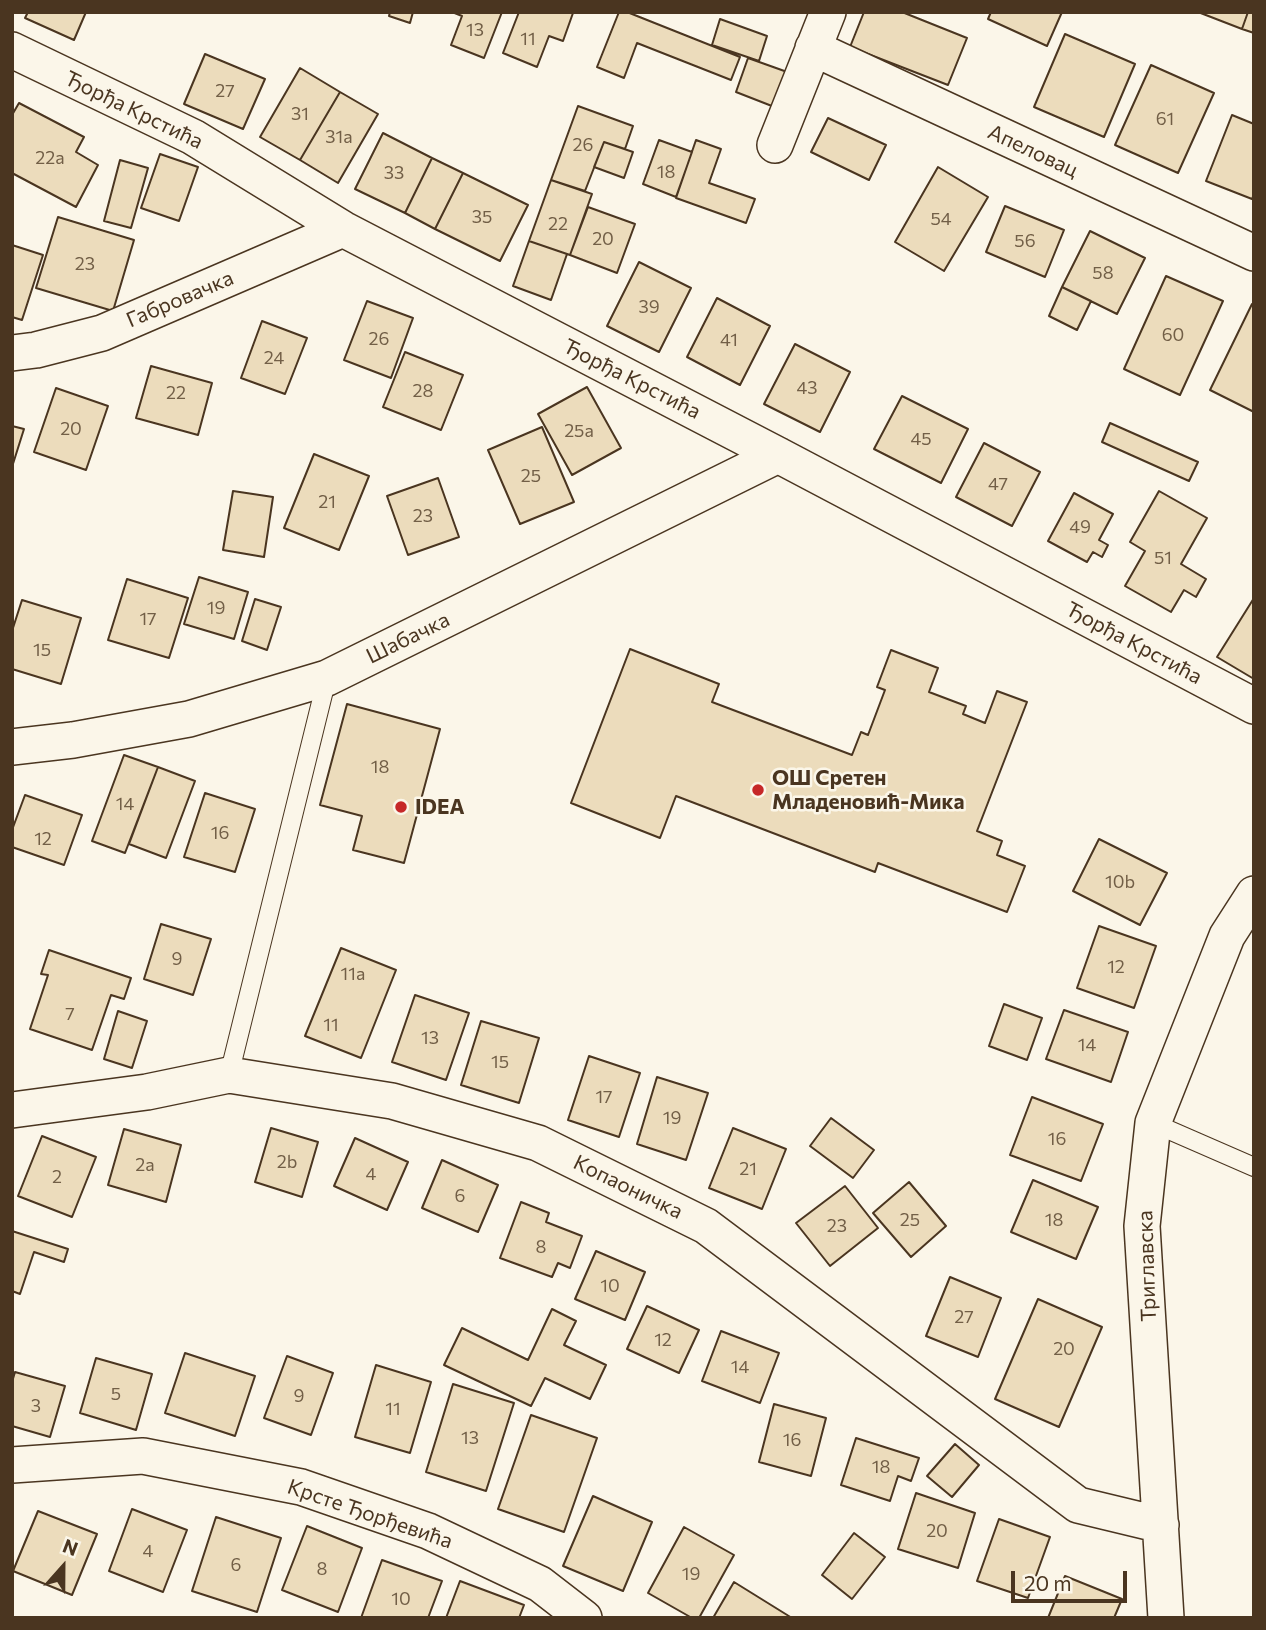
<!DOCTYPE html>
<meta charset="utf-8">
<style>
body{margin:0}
#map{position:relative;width:1266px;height:1630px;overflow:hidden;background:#fbf6e9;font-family:Commissioner,sans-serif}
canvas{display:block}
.frame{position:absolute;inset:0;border:14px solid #4a3520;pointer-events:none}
.north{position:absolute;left:28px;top:1532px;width:70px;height:70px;-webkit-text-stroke:5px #fbf6e9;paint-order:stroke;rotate:21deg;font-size:19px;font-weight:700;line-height:28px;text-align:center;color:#4a3520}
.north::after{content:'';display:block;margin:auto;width:24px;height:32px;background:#4a3520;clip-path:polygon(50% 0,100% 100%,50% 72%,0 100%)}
.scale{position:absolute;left:1011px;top:1571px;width:116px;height:32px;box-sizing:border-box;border:4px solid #4a3520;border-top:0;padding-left:9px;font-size:21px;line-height:24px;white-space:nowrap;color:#4a3520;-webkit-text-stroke:5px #fbf6e9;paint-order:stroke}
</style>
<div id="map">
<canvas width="1266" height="1630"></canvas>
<div class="frame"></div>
<div class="north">N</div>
<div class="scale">20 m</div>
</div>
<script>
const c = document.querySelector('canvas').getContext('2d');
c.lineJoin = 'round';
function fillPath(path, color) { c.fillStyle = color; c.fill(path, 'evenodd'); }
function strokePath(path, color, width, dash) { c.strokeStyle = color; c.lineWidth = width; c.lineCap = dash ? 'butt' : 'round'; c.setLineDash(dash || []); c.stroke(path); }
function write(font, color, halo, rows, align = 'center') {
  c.font = font + ' Commissioner,sans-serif'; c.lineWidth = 5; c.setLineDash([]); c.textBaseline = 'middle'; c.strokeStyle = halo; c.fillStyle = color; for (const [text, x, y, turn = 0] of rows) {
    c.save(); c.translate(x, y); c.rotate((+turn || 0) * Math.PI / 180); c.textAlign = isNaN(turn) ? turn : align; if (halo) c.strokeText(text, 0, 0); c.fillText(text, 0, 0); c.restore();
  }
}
const building = new Path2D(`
 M28,12H86L74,40L25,18Z
 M390,12H413L410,23L389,16Z
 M452,12H502L484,58L451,45L462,16Z
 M519,12L573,13L563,41L549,36L537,67L503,53Z
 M619,12H627L740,57L731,80L637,43L624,78L597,67Z
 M864,12H902L967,38L948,85L850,47Z
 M991,12H1062L1047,46L988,19Z
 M1198,12H1248L1242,29Z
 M1248,12H1254V33L1242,29Z
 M720,19L767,36L759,61L712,45Z
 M1065,34L1135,64L1104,137L1034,107Z
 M205,54L265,79L243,129L184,104Z
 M748,58L790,73L777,108L736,92Z
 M1151,65L1214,93L1178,173L1115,145Z
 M300,68L340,92L300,160L260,137Z
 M340,92L378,114L338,183L300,160Z
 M19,103L84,137L76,152L98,165L76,207L12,173V115Z
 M578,106L633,126L625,149L604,142L585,191L551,180Z
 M1232,115L1254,124V194L1252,199L1206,181Z
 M828,118L886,145L869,180L811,152Z
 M383,133L432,158L405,213L355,189Z
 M659,140L692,152L676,197L643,184Z
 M696,140L721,149L709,183L755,199L746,223L676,198Z
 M604,142L633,152L624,178L594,167Z
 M160,154L198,167L179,221L141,208Z
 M432,158L463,173L435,229L405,213Z
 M120,160L148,168L131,228L104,221Z
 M938,167L988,197L944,271L895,242Z
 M463,173L528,205L500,261L435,229Z
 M551,180L592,194L570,255L529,241Z
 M1005,206L1064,230L1045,277L986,252Z
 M588,207L635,224L617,273L570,255Z
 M58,217L134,240L113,311L36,288Z
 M1090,231L1145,258L1117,314L1062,287Z
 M529,241L567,254L551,300L513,286Z
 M12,245L43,255L22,320L12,317Z
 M639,262L691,288L659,352L607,326Z
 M1166,276L1223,301L1180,395L1124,369Z
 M1062,287L1091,301L1077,330L1049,316Z
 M717,298L770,326L740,385L687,357Z
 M367,301L413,318L391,378L344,360Z
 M1252,304L1254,305V412L1210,390Z
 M262,321L307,338L285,394L241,378Z
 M795,344L850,372L820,432L764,404Z
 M405,352L463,375L441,430L383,407Z
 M151,366L212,383L198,435L136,418Z
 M587,387L621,448L572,475L538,414Z
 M56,388L108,406L86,470L34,452Z
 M902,396L968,429L941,483L874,449Z
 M1110,423L1198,462L1189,481L1102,442Z
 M12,426L24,429L12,467Z
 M542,427L574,502L520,524L488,450Z
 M984,443L1040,472L1012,526L956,497Z
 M314,454L369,476L339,550L284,528Z
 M438,478L459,537L408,555L387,496Z
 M233,491L273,497L264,557L223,550Z
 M1159,491L1207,518L1181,564L1206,579L1196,597L1184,590L1171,612L1125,586L1145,551L1130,542Z
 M1074,493L1113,514L1099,540L1108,545L1102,557L1093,552L1087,562L1048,541Z
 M199,577L248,592L234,639L184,624Z
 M127,579L188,598L169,658L108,640Z
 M1254,598V679L1217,657Z
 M255,599L281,607L267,650L242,641Z
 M22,600L81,618L61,684L12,669V631Z
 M630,649L719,684L712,702L852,755L861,732L868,735L885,690L877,687L891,650L938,668L929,692L966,706L963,714L985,723L997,691L1027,702L977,831L1002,841L997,855L1025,866L1007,912L878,863L875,872L676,796L660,838L571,803Z
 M347,704L440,729L404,863L353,850L362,816L320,805Z
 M124,755L158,767L125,853L92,841Z
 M158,767L195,781L166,858L129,844Z
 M205,793L255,809L235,872L184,857Z
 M25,795L82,815L64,865L12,847V830Z
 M1099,839L1167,873L1140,925L1073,891Z
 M161,924L211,939L193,995L144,979Z
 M1099,926L1156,946L1134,1008L1077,988Z
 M341,948L396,970L361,1058L305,1036Z
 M49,950L131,978L124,999L111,995L92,1050L30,1029L48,975L41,974Z
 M415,995L469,1013L446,1080L392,1062Z
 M1004,1004L1042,1018L1027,1060L989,1046Z
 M1064,1010L1128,1032L1111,1082L1046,1059Z
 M118,1011L147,1021L132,1068L104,1059Z
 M481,1021L539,1038L519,1103L461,1085Z
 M589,1056L640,1073L619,1137L568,1120Z
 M657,1077L708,1093L686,1160L637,1144Z
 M1032,1097L1103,1124L1081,1181L1010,1155Z
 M831,1118L874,1150L853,1178L810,1146Z
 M271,1128L318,1142L302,1197L255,1182Z
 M733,1128L786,1149L762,1209L709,1188Z
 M124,1129L181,1145L166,1202L108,1185Z
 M42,1136L96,1157L72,1217L18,1196Z
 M355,1138L408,1162L387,1210L334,1186Z
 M442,1160L498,1185L478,1232L422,1208Z
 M1033,1180L1098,1207L1076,1259L1011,1232Z
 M909,1182L946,1226L911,1257L873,1213Z
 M845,1186L878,1228L830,1266L796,1223Z
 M521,1202L549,1213L546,1222L582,1236L570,1268L558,1263L552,1277L500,1258Z
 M12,1231L68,1249L64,1262L34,1252L20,1294L12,1291Z
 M596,1251L645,1272L625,1320L575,1299Z
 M950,1277L1001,1298L978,1357L926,1336Z
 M1038,1299L1102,1327L1059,1427L995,1399Z
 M647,1306L699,1330L679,1373L627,1349Z
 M552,1309L576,1321L564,1345L606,1365L590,1399L545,1378L531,1406L444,1365L462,1328L528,1360Z
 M721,1331L779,1353L760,1403L702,1381Z
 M185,1353L255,1376L235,1436L165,1413Z
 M287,1356L333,1373L311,1435L264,1418Z
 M96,1358L152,1374L136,1430L80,1413Z
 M376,1365L431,1382L410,1453L355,1437Z
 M15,1372L65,1386L50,1437L12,1426V1382Z
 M453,1384L514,1403L486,1491L426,1472Z
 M774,1404L826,1418L811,1476L759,1462Z
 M531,1415L597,1438L564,1532L498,1509Z
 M856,1438L919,1458L911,1481L898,1476L890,1501L841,1485Z
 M955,1444L979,1465L952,1497L927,1476Z
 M916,1493L975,1513L958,1568L898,1549Z
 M593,1496L652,1522L623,1591L563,1566Z
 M132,1509L187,1530L163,1592L109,1571Z
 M38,1511L97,1534L72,1595L13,1571Z
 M216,1517L281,1538L257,1612L192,1591Z
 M999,1519L1050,1537L1028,1598L977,1581Z
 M307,1526L362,1548L338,1612L282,1590Z
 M684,1527L734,1555L699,1618H692L648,1593Z
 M854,1533L885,1557L852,1599L822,1575Z
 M382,1560L442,1581L428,1618H361Z
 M1065,1576L1122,1599L1114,1618H1048Z
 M460,1581L524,1605L519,1618H446Z
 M734,1582L792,1618H713Z`);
fillPath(building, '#ecdcbc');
strokePath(building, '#4a3520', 2);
const lane = new Path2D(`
 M229,1075L327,678
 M1153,1123L1254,1167`);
const street = new Path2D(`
 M813,48L1254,253
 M12,50L193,137L343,229L778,455L1254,706
 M775,145L828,12
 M12,353L36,350L102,333L343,229
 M12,747L73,740L189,719L327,678L778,455
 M12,1110L147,1092L229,1075L392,1101L538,1143L706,1226L1078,1505L1161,1525
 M12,1465L143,1456L301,1487L428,1531L540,1584L584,1618
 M1166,1618L1142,1226L1153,1123L1227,936L1254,894`);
strokePath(lane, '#4a3520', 20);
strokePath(street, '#4a3520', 38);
strokePath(lane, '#fbf6e9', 18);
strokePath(street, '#fbf6e9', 35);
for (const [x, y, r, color] of [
 [758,790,7,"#c62828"],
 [401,807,7,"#c62828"]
]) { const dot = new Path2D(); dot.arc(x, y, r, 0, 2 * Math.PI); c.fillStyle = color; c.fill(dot); strokePath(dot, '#fbf6e9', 2.5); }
write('18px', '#725f47', null, [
 ["13",475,30],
 ["11",528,39],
 ["27",225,91],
 ["31",300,114],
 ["61",1165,119],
 ["31a",339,137],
 ["26",583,145],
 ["22a",50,158],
 ["18",666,172],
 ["33",394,173],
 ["35",482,217],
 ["54",941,219],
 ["22",558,224],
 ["20",603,239],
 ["56",1025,241],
 ["23",85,264],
 ["58",1103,273],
 ["39",649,307],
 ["60",1173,335],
 ["26",379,339],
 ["41",729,340],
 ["24",274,358],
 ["43",807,388],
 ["28",423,391],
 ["22",176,393],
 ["20",71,429],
 ["25a",579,431],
 ["45",921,439],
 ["25",531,476],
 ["47",998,484],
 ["21",327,502],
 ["23",423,516],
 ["49",1080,527],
 ["51",1163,558],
 ["19",216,608],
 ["17",148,619],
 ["15",42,650],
 ["18",380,767],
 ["14",125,804],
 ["16",220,833],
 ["12",43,839],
 ["10b",1120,882],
 ["9",177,959],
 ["12",1116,967],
 ["11a",353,974],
 ["7",70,1014],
 ["11",331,1025],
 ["13",430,1038],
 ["14",1087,1045],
 ["15",500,1062],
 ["17",604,1097],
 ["19",672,1118],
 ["16",1057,1139],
 ["2b",287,1162],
 ["2a",145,1165],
 ["21",748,1169],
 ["4",371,1174],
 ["2",57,1177],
 ["6",460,1196],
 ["25",910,1220],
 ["18",1054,1220],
 ["23",837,1226],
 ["8",541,1247],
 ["10",610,1286],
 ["27",964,1317],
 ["12",663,1340],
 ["20",1064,1349],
 ["14",740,1367],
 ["5",116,1394],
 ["9",299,1396],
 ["3",36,1406],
 ["11",393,1409],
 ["13",470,1438],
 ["16",792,1440],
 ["18",881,1467],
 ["20",937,1531],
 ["4",148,1551],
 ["6",236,1565],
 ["8",322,1569],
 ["19",691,1574],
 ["10",401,1599]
]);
write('21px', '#4a3520', '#fbf6e9', [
 ["Ђорђа Крстића",134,110,26],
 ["Апеловац",1033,151,25],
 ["Габровачка",180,299,-23],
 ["Ђорђа Крстића",632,379,27],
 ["Шабачка",408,638,-26],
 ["Ђорђа Крстића",1134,643,28],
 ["Копаоничка",628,1187,26],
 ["Триглавска",1147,1266,-92],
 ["Крсте Ђорђевића",370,1514,19]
]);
write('bold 21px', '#4a3520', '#fbf6e9', [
 ["ОШ Сретен",772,778],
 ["Младеновић-Мика",772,802],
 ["IDEA",415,807]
], 'left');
</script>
